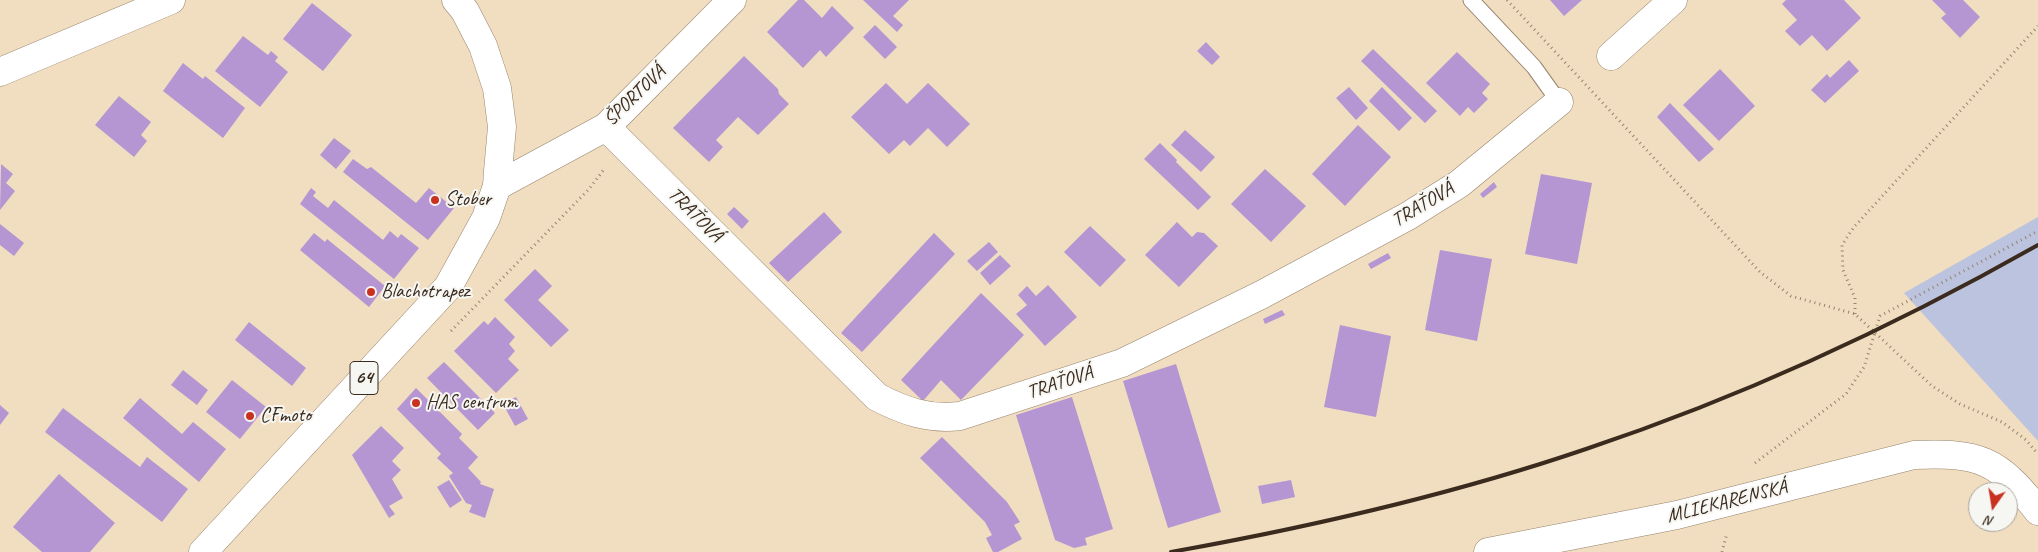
<!DOCTYPE html>
<meta charset="utf-8">
<style>
body{margin:0}
#map{position:relative;width:2038px;height:552px;overflow:hidden;background:#f1ddbf;font-family:Caveat,sans-serif}
canvas{display:block}
.north{position:absolute;left:1968px;top:482px;width:50px;height:50px;box-sizing:border-box;background:#f6f6f2;border:1px solid #aba49d;border-radius:50%;rotate:193deg;font-size:14px;font-weight:700;line-height:20px;text-align:center;color:#3b2a1e}
.north::after{content:'';display:block;margin:auto;width:18px;height:22px;background:#c8321e;clip-path:polygon(50% 0,100% 100%,50% 72%,0 100%)}
</style>
<div id="map">
<canvas width="2038" height="552"></canvas>
<div class="north">N</div>
</div>
<script>
const c = document.querySelector('canvas').getContext('2d');
c.lineJoin = 'round';
function fillPath(path, color) { c.fillStyle = color; c.fill(path, 'evenodd'); }
function strokePath(path, color, width, dash) { c.strokeStyle = color; c.lineWidth = width; c.lineCap = dash ? 'butt' : 'round'; c.setLineDash(dash || []); c.stroke(path); }
function write(font, color, halo, rows, align = 'center') {
  c.font = font + ' Caveat,sans-serif'; c.lineWidth = 4; c.setLineDash([]); c.textBaseline = 'middle'; c.strokeStyle = halo; c.fillStyle = color; for (const [text, x, y, turn = 0] of rows) {
    c.save(); c.translate(x, y); c.rotate((+turn || 0) * Math.PI / 180); c.textAlign = isNaN(turn) ? turn : align; if (halo) c.strokeText(text, 0, 0); c.fillText(text, 0, 0); c.restore();
  }
}
fillPath(new Path2D(`
 M2038,217V441L1904,293Z`), '#bcc3de');
fillPath(new Path2D(`
 M798,0H804L822,18L832,6L854,28L826,57L820,50L803,68L767,32Z
 M863,0H909L893,16L903,25L897,32Z
 M1550,0H1582L1564,16Z
 M1786,0H1844L1861,18L1827,51L1812,35L1800,46L1785,31L1797,20L1782,4Z
 M1932,0H1963L1980,17L1960,38L1941,18L1946,14Z
 M312,3L352,35L323,71L283,39Z
 M875,25L897,47L885,59L863,37Z
 M243,36L268,55L271,51L278,57L275,61L288,72L260,107L215,71Z
 M1206,42L1220,57L1212,65L1197,51Z
 M1373,49L1437,111L1425,123L1361,61Z
 M1457,52L1490,84L1482,93L1488,99L1474,113L1468,107L1460,116L1426,83Z
 M744,56L778,89L779,94L789,104L758,135L738,117L716,140L723,147L709,162L673,128Z
 M1849,60L1859,71L1825,103L1811,90L1827,74L1830,78Z
 M183,63L203,79L205,76L245,108L223,138L163,91Z
 M1720,69L1755,106L1719,141L1683,105Z
 M886,83L907,104L928,83L970,124L947,147L928,128L910,146L904,140L889,154L851,117Z
 M1349,87L1368,108L1356,120L1336,98Z
 M1382,87L1412,118L1399,131L1369,101Z
 M119,96L151,122L141,135L147,141L134,157L95,125Z
 M1670,103L1714,149L1699,162L1657,117Z
 M1358,125L1391,157L1345,206L1312,174Z
 M1185,130L1215,157L1201,172L1171,145Z
 M334,138L351,151L336,169L320,155Z
 M1160,143L1177,160L1176,162L1211,197L1198,210L1144,159Z
 M353,159L367,169L371,167L416,203L429,188L454,208L428,240L343,172Z
 M1,164L13,174L6,183L15,191L0,210Z
 M1265,169L1306,206L1271,242L1231,204Z
 M1541,174L1592,183L1577,264L1525,254Z
 M1494,182L1497,187L1483,198L1480,194Z
 M311,188L316,192L313,196L328,208L334,200L383,240L390,231L398,238L401,234L419,248L394,279L300,204Z
 M734,207L749,221L742,229L727,214Z
 M824,212L842,232L788,282L769,263Z
 M1177,222L1192,237L1197,232L1204,233L1218,246L1179,287L1145,255Z
 M0,224L24,243L14,256L0,245Z
 M1090,226L1126,260L1100,287L1064,252Z
 M314,233L325,242L327,239L385,286L369,307L300,250Z
 M934,233L955,254L862,352L841,333Z
 M989,242L998,252L977,271L967,261Z
 M1440,250L1492,259L1477,341L1425,330Z
 M1388,253L1391,258L1371,269L1368,264Z
 M1000,255L1011,266L990,285L980,273Z
 M535,269L552,286L538,300L569,330L551,347L504,300Z
 M1048,285L1077,317L1045,346L1016,314L1027,305L1018,295L1027,286L1036,296Z
 M981,293L1024,335L961,400L941,380L923,401L901,380Z
 M1282,310L1285,315L1265,324L1263,319Z
 M495,317L515,337L509,344L515,351L508,359L519,370L496,393L454,351L484,321L488,325Z
 M249,322L306,368L292,386L235,340Z
 M1340,325L1391,336L1376,417L1324,407Z
 M444,362L495,413L478,430L427,378Z
 M1176,364L1221,512L1168,528L1123,381Z
 M183,370L208,390L197,405L171,385Z
 M232,380L266,407L240,439L206,412Z
 M416,388L462,434L459,438L478,457L468,468L481,482L480,484L494,489L485,518L469,512L472,505L466,503L449,476L453,473L437,458L441,454L397,409Z
 M516,397L528,419L515,426L503,404Z
 M1072,397L1113,529L1085,538L1087,545L1074,548L1055,540L1016,415Z
 M140,398L182,434L193,422L226,449L199,482L123,418Z
 M0,405L9,413L0,425Z
 M63,408L140,467L147,457L188,489L162,522L45,432Z
 M381,426L404,448L392,461L401,470L392,479L403,498L389,506L395,514L389,518L352,455Z
 M942,437L1007,502L1020,522L1014,525L1022,539L998,552H993L986,538L992,535L985,522L920,458Z
 M59,474L115,523L90,552H42L13,527Z
 M449,480L462,500L450,508L437,487Z
 M1291,480L1295,497L1262,504L1258,486Z`), '#b596d2');
const lane = new Path2D(`
 M1471,0L1534,67L1559,102`);
const street = new Path2D(`
 M1611,56L1673,0
 M0,72L171,0
 M606,127L877,397C904,411 929,420 960,416L1122,363L1261,295L1408,216L1459,184L1559,102
 M497,186L606,127L732,0
 M1488,552L1677,515L1914,455C1980,452 1998,460 2038,511`);
const primary = new Path2D(`
 M203,552L448,287L486,218L497,186L498,171L502,127L497,88L483,46L465,11L456,0`);
strokePath(lane, '#96846e', 17);
strokePath(street, '#96846e', 29);
strokePath(primary, '#96846e', 29);
strokePath(new Path2D(`
 M1507,0L1760,272L1791,296L1855,314L1932,386L1960,404L2002,422L2026,440L2038,454
 M1855,314V298L1843,270L1842,245L1854,227L2038,26
 M451,331L589,189L605,168
 M1755,463L1846,394L1864,367L1880,316L2038,231
 M1722,552L1727,533`), '#96846e', 3, [1, 4]);
strokePath(lane, '#fff', 15);
strokePath(street, '#fff', 28);
strokePath(primary, '#fff', 28);
strokePath(new Path2D(`
 M1171,552C1311,527 1451,495 1586,449C1742,397 1895,326 2038,245`), '#3b2a1e', 4);
for (const [x, y, r, color] of [
 [435,200,5,"#c8321e"],
 [371,292,5,"#c8321e"],
 [416,403,5,"#c8321e"],
 [250,416,5,"#c8321e"]
]) { const dot = new Path2D(); dot.arc(x, y, r, 0, 2 * Math.PI); c.fillStyle = color; c.fill(dot); strokePath(dot, '#f6f6f2', 2); }
for (const [x, y, w] of [
 [364,378,28]
]) { const box = new Path2D(); box.roundRect(x - w / 2, y - 16.5, w, 33, 4); c.fillStyle = '#f6f6f2'; c.fill(box); strokePath(box, '#3b2a1e', 1); }
write('bold 19px', '#3b2a1e', null, [
 ["64",364,378]
]);
write('20px', '#3b2a1e', '#f6f6f2', [
 ["ŠPORTOVÁ",635,96,-44],
 ["TRAŤOVÁ",1423,205,-31],
 ["TRAŤOVÁ",695,215,45],
 ["TRAŤOVÁ",1060,383,-18],
 ["MLIEKARENSKÁ",1727,502,-14]
]);
write('20px', '#3b2a1e', '#f6f6f2', [
 ["Stober",445,200],
 ["Blachotrapez",381,292],
 ["HAS centrum",426,403],
 ["CFmoto",260,416]
], 'left');
</script>
